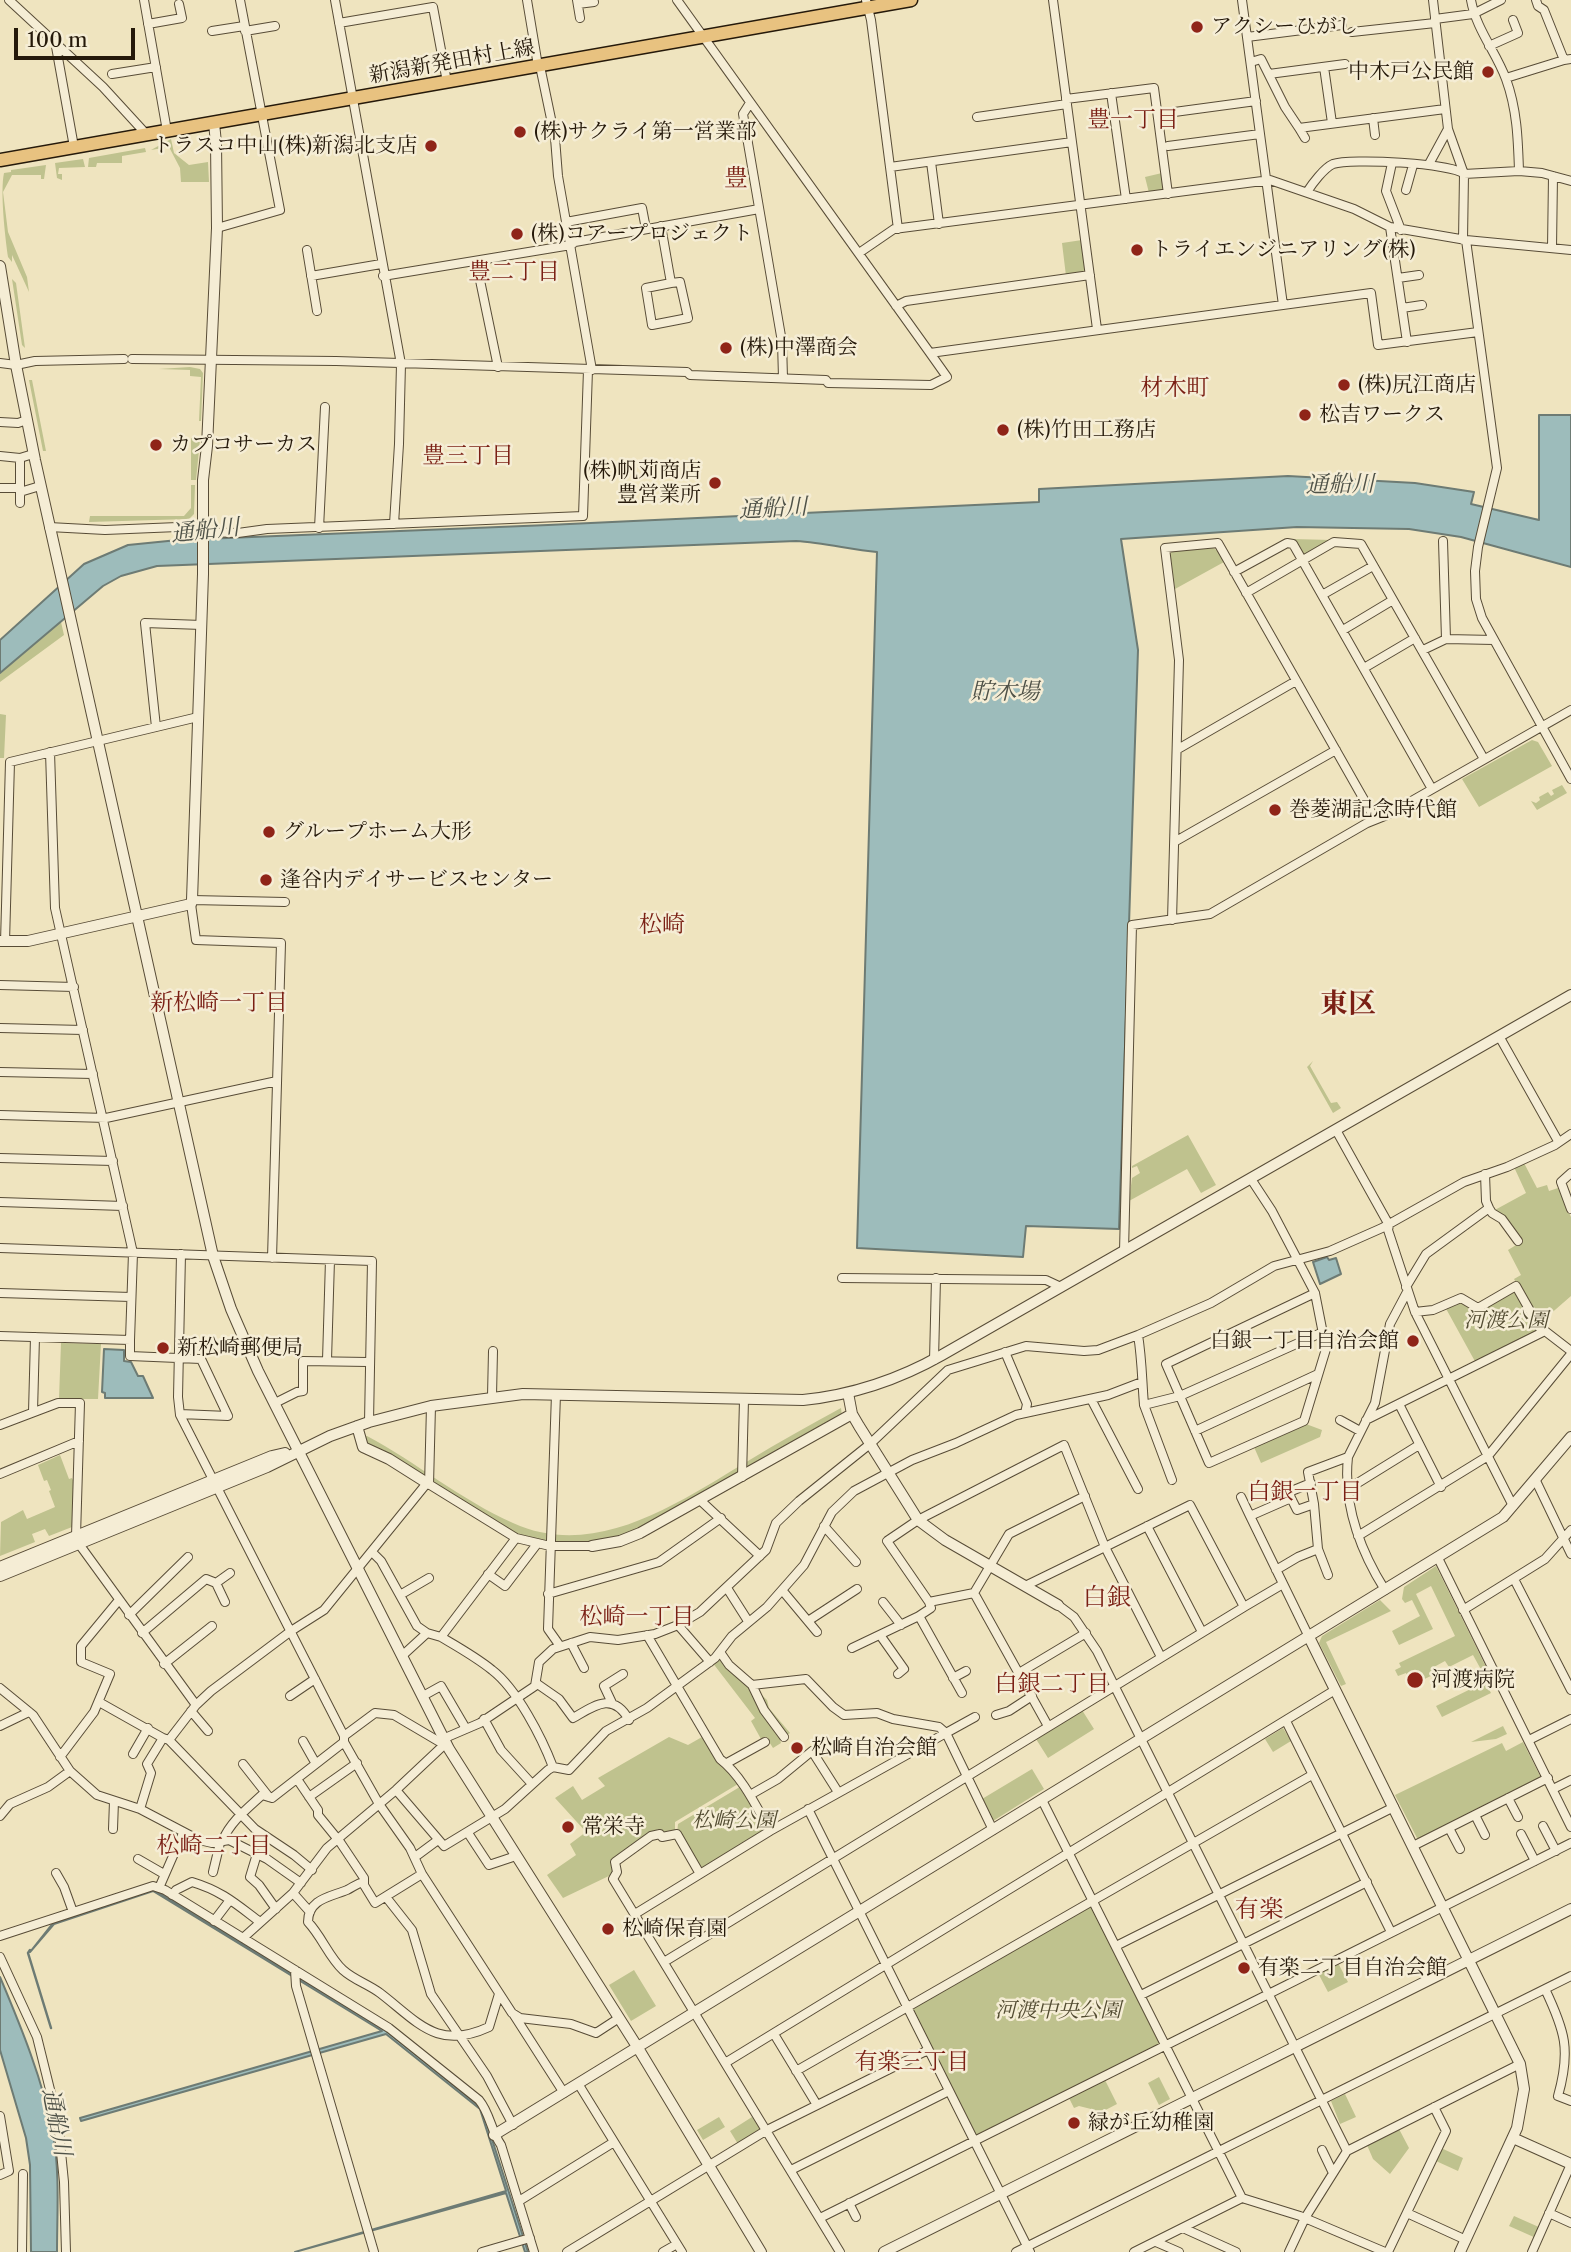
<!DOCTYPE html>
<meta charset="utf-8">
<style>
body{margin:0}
#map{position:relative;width:1571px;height:2252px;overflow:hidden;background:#efe4bf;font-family:"Libre Caslon Text",serif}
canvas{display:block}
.scale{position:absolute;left:14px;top:28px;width:121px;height:32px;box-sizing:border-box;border:4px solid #25190a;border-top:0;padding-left:9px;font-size:21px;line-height:24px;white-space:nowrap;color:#25190a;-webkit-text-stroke:5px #f5edd5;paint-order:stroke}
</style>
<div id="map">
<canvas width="1571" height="2252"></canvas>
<div class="scale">100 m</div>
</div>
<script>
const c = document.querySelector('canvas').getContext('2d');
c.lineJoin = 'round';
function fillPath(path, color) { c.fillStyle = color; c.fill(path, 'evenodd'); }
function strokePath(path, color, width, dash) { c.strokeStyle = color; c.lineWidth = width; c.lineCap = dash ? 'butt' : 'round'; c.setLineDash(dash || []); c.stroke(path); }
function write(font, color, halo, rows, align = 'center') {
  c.font = font + ' "Libre Caslon Text","Noto Serif JP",serif'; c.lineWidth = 5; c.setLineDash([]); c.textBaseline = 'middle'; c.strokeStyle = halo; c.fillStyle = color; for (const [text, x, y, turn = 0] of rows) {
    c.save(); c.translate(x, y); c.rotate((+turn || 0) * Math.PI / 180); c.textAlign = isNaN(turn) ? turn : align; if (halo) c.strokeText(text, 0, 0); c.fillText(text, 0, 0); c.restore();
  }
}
fillPath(new Path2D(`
 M171,139L174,153L189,165L208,162L209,182H181L180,168L169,147L151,150Z
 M145,148L146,152L122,156V163H97L96,167H88L89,158Z
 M83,159L85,167L59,168L58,174H62V180L57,178L55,163Z
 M46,165L44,179H41V175H12L3,192L8,232L27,277L29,292L12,255V262L8,257C5,236 0,191 4,173L11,172V170Z
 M1162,173L1166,189L1149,193L1145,177Z
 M1082,240L1086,269L1083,274L1066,276L1062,243Z
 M12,279L16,283L25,348L22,345Z
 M190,367L200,369L203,373L201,421H199L201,377L190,376V370L159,369Z
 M29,380H32L46,451H43Z
 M195,437L200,440L196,480H191V438Z
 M191,485H195L194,514L189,519L89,522L90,516H184L191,508Z
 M1291,539L1332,540L1304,556L1300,555Z
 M1213,548L1218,551L1224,562L1175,589L1170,554L1173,550Z
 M61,622L64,635L0,682V673Z
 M0,714L6,715L4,758H0Z
 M1532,740L1538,742L1552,766L1479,807L1462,779Z
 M1562,785L1567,793L1537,810L1531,801L1536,803L1540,800L1539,797L1548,792L1551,796L1554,794L1552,790Z
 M1313,1061L1310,1066L1331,1103L1337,1102L1341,1108L1333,1113L1307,1067Z
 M1188,1135L1216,1185L1201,1193L1187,1169L1129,1201L1132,1178L1140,1173L1137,1166L1132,1168V1166Z
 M1524,1163L1537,1188L1547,1185L1549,1191L1558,1188L1571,1217V1296L1540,1323L1514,1279L1521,1275L1508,1250L1521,1242L1493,1211L1526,1193L1514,1167Z
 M1516,1286L1542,1332L1477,1365L1444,1305L1461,1298L1478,1308Z
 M61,1343L101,1344L98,1399H59Z
 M841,1408L842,1416L647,1528L605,1542L555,1544L520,1536L507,1530L366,1444L364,1437L367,1436C416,1462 461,1500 513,1523C596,1561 679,1502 748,1461C779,1442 810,1425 841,1408Z
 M1306,1424L1322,1430L1320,1437L1261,1463L1254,1447Z
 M60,1455L69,1479L72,1478L74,1482L72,1527L49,1536L45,1529L32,1534L35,1542L0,1556L1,1522L23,1510L27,1519L55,1507L49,1491L51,1490L47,1480L44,1481L38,1465Z
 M1436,1566L1489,1673L1484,1675L1473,1655L1449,1667L1445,1661L1434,1667L1437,1673L1412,1685L1406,1673L1398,1676L1395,1670L1401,1667L1399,1663L1455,1636L1431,1586L1416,1594L1433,1629L1399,1645L1392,1631L1420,1616L1412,1600L1405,1603L1402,1599L1404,1587Z
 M1380,1600L1391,1611L1326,1642L1346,1684L1341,1686L1319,1643L1322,1636Z
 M719,1655L767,1700L769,1708L790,1733L780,1740L781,1743L773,1748L766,1737L761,1739L751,1721L755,1718L712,1662Z
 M1485,1682L1491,1693L1442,1717L1436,1706Z
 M1082,1710L1094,1729L1048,1758L1036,1739Z
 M1503,1726L1507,1734L1496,1739L1471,1742Z
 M1283,1728L1291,1741L1273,1752L1265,1739Z
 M669,1737L688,1745L702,1737L718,1763L723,1764L738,1784L675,1822V1830L667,1833L658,1829L610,1861L613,1874L563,1898L547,1875L576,1855L570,1844L586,1832L555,1798L573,1786L582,1800L605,1786L598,1778Z
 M1523,1742L1540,1776L1539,1780L1420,1839L1417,1838L1395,1795L1502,1743L1506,1751Z
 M1032,1769L1044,1789L993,1821L982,1799Z
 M743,1785L770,1831L700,1874L677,1834L678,1824Z
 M1093,1900L1166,2044L974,2140L908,2008Z
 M1338,1963L1348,1982L1328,1992L1318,1973Z
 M634,1970L656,2006L631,2021L609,1985Z
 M1159,2077L1170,2099L1159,2105L1148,2083Z
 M1105,2080L1117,2104L1094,2116L1091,2109L1079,2106L1074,2108L1069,2098Z
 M1345,2094L1356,2117L1340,2124L1331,2101Z
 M719,2117L725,2127L703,2140L697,2130Z
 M752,2117L760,2129L759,2131L738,2144L730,2131Z
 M1399,2129L1409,2148L1390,2174L1373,2159L1367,2145Z
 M1441,2148L1463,2158L1458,2171L1436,2161Z
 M1514,2216L1541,2228L1536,2238L1509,2226Z`), '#bfc28e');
const water = new Path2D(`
 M1539,415H1571V567L1461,537L1409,529L1297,527L1121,539L1138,650L1119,1229L1026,1226L1023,1257L857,1248L877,552C849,549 824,543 796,541L157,566L121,576L103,586L0,673V640L84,564L128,545L178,540L548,525L1039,502V489L1288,476L1415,483L1474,492L1471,504L1539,520Z
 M1327,1257L1329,1260L1336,1258L1341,1274L1320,1284L1313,1262Z
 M104,1349L124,1350V1361L131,1362L138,1376H143L153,1398H105V1393L102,1392Z
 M153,1889L389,2033L482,2108L528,2252H525L506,2193L295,2252L506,2191L480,2109L386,2034L81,2121L80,2118L382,2031L153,1891L54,1924L30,1952L53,1923Z
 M0,1977C21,2027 43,2080 53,2134C60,2173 57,2213 57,2252H31L30,2165L26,2138L0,2050Z`);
fillPath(water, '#9dbcbb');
strokePath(water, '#6d7b74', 2);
strokePath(new Path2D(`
 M30,1950L28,1953L51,2028`), '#6d7b74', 2.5);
const minor = new Path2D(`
 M9,0L103,87L147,135
 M144,0L167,131
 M335,0L401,364L399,444L394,524
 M527,0L538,66
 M577,0L580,18
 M677,0L930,353
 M866,0L871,20L898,229
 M1053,0L1097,329
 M1242,0L1283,305
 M1433,0L1448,129L1464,174L1463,240
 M1471,0C1476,29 1496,52 1506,79C1517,109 1518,139 1519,171
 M1536,0L1538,6L1544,10L1564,60L1571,59
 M578,4L594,2
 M1435,19L1473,14L1501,0
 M339,23L433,7L447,82
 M148,24L182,18L179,4
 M212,31L244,26
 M245,31L275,26
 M1352,32L1435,23
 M1247,37L1342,25
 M55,41L74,147
 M1489,46L1518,33L1513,20
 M1251,62L1261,59L1285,107L1299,128L1445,109
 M540,66L555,138L558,176L592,370
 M1324,67L1332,123
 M112,74L156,67
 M1269,74L1345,64
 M1506,78L1564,60
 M1111,93L1126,199
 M1066,99L1154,88L1168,194
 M750,103L743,114L782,342L783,378
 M1167,113L1256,101
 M977,117L1067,104
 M1373,118L1375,135
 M1299,128L1305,138
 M1168,146L1260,134
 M931,162L939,224
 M1392,163L1386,191L1401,230
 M1429,164L1448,129
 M890,167L1072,142
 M1406,190L1413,165
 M1307,192C1312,184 1324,168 1333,164C1350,158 1453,163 1464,174L1519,171L1542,173L1571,181
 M566,222L642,208L646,229
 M661,226L671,283L680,282L688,318L652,325L646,288L671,283
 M1390,227L1407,342
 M217,228L280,210L240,0
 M1466,240L1497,468L1478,547L1475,571L1476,599L1482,618L1571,779
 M1552,248L1553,176
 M307,250L317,311
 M859,253L894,229L1270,180L1354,209L1390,227L1466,240L1571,250
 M476,261L498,367
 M311,276L381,264
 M383,276L571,245L575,242L759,209
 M1398,278L1419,275
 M896,306L906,301L1090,275
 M1402,308L1422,305
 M132,359L336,361L687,372L690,375L826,380L828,383L931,385L947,377L930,353L1371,293L1378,345L1478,332
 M0,363L16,365L35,361L124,359
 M0,422L18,423L27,420
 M0,456L20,458
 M0,488H20
 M20,492L40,486
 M20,503V458L33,454
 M49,527L105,530L202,526
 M319,528L325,407
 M204,532L238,533L267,529L583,516L588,370
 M1443,541L1446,639
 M1234,572L1287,543L1293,544L1432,789
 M1246,593L1334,542L1361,544L1484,759
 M1322,595L1373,566
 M1343,630L1393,600
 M1423,650L1446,639L1494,640
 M1364,668L1415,638
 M156,727L145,623L202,625
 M1178,749L1296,681
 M1176,841L1336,750
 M192,900L285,902
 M191,904L196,940L281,943L272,1258
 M1172,920L1179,660L1165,548L1218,543L1375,819
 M5,942L10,762L198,717
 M0,985L74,987
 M0,1028L83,1030
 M1499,1036L1558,1141
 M0,1072L93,1074
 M0,1115L106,1118L277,1081
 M1336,1130L1389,1225L1388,1230L1415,1312L1513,1506
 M0,1158L113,1161
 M1571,1173L1561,1182L1571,1209
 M1485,1174L1486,1201L1489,1208L1492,1213L1502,1219L1518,1241
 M1251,1179L1272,1211L1315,1293L1326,1349L1304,1421L1209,1463L1166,1364L1315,1293
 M0,1202L123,1206
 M0,1248L372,1261L369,1422
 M1124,1251L1132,925L1210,914L1367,823L1387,815L1571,710
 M181,1254L178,1397L180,1415L344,1736
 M842,1278L1046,1280L1061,1287
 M1406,1287L1426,1254L1489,1208
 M0,1293L131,1297
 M1415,1312L1433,1310L1461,1298L1478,1308L1516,1286L1542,1332
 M1138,1335C1142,1359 1142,1381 1144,1405L1180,1396L1323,1332
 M0,1336L130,1340L133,1253L55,908L50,752
 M130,1340V1356L201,1359L228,1416L180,1414
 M1005,1352L1027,1404L1025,1413
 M327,1360L330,1260
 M934,1360L936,1278
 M556,1394L548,1629L560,1646
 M492,1396L493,1351
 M1091,1399L1138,1489
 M275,1403L297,1392L303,1391V1361L368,1362
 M1399,1404L1441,1487
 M1144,1405L1172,1480
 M33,1412L35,1337
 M1340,1420L1360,1431
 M1366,1420L1545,1331L1571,1351
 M0,1425L58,1403H80L76,1536L79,1544L196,1705
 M1195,1431L1318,1374
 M0,1474L79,1441
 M742,1477L744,1400
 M1536,1481L1571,1554
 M429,1485L431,1406
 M1348,1489L1419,1445
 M1241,1497L1250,1516
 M1291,1498L1289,1492L1311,1483
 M701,1501L760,1556
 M1314,1504L1308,1472L1348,1457
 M824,1526L856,1562
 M1147,1526L1202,1632
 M1358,1536L1488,1456L1571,1354
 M1318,1549L1328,1575
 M372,1552L381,1561L417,1626L427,1633L441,1637C458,1647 476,1657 492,1670C517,1689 542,1738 553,1767
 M1438,1558L1571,1827
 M1276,1570L1298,1557L1318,1549L1314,1504L1297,1510L1291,1498L1250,1516L1309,1637
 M488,1574L505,1586L537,1544
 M1514,1579L1571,1690
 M216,1583L225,1602
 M1025,1586L1105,1547L1161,1657
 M727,1588L748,1621
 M782,1590L817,1632
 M1385,1590C1360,1550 1343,1504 1348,1457L1375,1403L1390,1324L1407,1292
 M974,1593L929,1602L887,1541L918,1520L1064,1445L1105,1547L1190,1505L1244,1607L1283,1584
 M548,1594L659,1562L721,1518
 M400,1595L429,1578
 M883,1602L901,1625
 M929,1602L931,1608L919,1616L962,1693
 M1058,1605L1074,1617L1097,1651L1347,2151L1305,2218L1289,2252
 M1463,1610L1545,1559L1571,1530
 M129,1615L188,1557
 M808,1621L857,1589
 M678,1625L710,1662
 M142,1633L206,1579L216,1583L230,1573
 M647,1635L720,1759C742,1776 756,1806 770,1831L700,1874L677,1834L662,1837L660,1834L651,1836L615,1862L617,1872L613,1879L840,2252
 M880,1635L904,1669L898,1674
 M441,1637L516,1538
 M571,1643L584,1668
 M852,1648L919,1616
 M720,1652L729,1665L752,1685L806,1679L833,1707L844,1715L877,1713L893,1719L939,1727L946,1733L975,1717
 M403,1655L427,1633
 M164,1664L212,1626
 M1019,1673L1086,1633
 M953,1678L966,1671
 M536,1683L559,1699L573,1718C594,1706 613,1691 629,1720
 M752,1685L764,1710L784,1737
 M0,1688L33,1715L70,1771L97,1795L140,1809L199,1840L212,1843L229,1840L267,1859L301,1883
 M290,1696L315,1679
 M423,1696L441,1686L465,1727
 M99,1702L163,1738
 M612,1703L604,1686L623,1674
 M191,1711L208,1731
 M996,1715L1009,1711L1032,1696
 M484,1719L501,1750L532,1784
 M1286,1721L1391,1932
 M0,1726L29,1712
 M1048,1726L974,1593L1009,1534L1085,1496
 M169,1740L255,1829L294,1855L312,1870
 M1529,1740L1571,1719
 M303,1741L316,1764
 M344,1742L379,1804L410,1848L422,1874L512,2013L520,2018L571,2024L596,2033L619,2018
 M133,1754L148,1728
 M60,1757L94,1712L110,1674L81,1662V1646L119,1600
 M727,1763L765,1742
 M243,1764L269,1797
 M297,1779L318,1810V1815L340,1842L364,1878V1885L375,1903L422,1874
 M1553,1789L1571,1780
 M396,1790L444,1846L505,1809L548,1770L553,1767L569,1770L606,1731L647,1708L715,1658L732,1636L767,1607L804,1565L832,1512L854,1491L912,1460L956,1443L1016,1415L1108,1395L1142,1382
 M750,1795L778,1779L812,1751L838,1792
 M309,1797L357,1763
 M1508,1798L1518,1817
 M1042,1800L1242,2198
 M140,1809L151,1773L147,1764L163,1738L169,1740L196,1705L211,1691L291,1631L324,1610L427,1483L516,1538L550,1546H592
 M808,1809L1030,2252
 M1475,1815L1485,1835
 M0,1816L10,1804L48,1787L70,1771
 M1543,1826L1556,1851
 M1449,1828L1460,1849
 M113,1829L114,1801
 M770,1831L946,1733L993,1830
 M468,1833L489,1865L516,1856
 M1521,1834L1535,1861
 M223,1840C230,1822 248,1808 262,1795L272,1798L344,1742V1736L375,1713L394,1715L438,1741L480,1723L535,1686L539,1662L553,1649L590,1637L618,1640L655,1634L678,1625L700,1612L766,1550L776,1523L799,1501L870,1444L948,1370L1026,1346L1084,1351L1098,1350L1138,1335L1211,1303L1274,1266L1330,1251L1382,1228L1464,1182L1507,1167L1555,1145L1571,1134
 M1413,1846L1548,1778
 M257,1854L250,1877L259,1885L276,1909
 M415,1857L438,1840
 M138,1859L164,1874
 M213,1872L220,1843
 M56,1873L64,1887L73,1912
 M363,1882C356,1884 353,1887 347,1890C330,1897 308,1899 308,1922C322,1937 329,1957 343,1970C354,1980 368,1984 380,1993C418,2022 437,2051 489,2027L499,1994
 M159,1888L183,1833
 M293,1893L310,1912
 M172,1895L176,1890L192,1882C222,1891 236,1904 260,1922
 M386,1897L412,1930L431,1994L487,2076L513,2125
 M635,1914L700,1874
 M214,1921L230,1900
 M0,1936L153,1886L165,1890L389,2028L479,2100C490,2113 491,2131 501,2145L534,2252
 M243,1938L293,1893L327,1848L396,1790L446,1743
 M1116,1946L1394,1807
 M0,1957L37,2037L58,2122L64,2182L66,2252
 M664,1962L1244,1607
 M295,1970L296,1986L374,2252
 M1545,1989C1565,2031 1571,2050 1558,2096L1571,2101
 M1141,1995L1367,1882
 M514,2015L564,2093
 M774,2034L817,2105
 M725,2063L1335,1690
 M796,2071L1312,1775
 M579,2085L682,2252
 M0,2116L9,2171L0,2175
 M1322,2150L1333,2173
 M1347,2151L1520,2064
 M791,2170L949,2091
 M519,2201L614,2142
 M849,2203L856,2217
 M1407,2213L1466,2240
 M1549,2213L1571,2223
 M820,2218L1571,1843
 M1183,2228L1236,2252
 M1156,2242L1179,2252
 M22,2252L23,2174
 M482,2252L530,2238
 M567,2252L767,2130L928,2050
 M663,2252L677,2244
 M1016,2252L1571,1976
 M1134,2252L1242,2198L1300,2216L1385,2252
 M1388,2252L1446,2131L1434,2107
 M1532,2252L1571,2164`);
const tertiary = new Path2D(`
 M0,266L16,365L35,460L213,1256L231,1309L258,1371L449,1749L638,2048L761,2252
 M0,941H28L191,904L192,900L203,574V480L207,446L217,228L216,143L214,123
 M848,1393L852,1414L859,1426L918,1520L945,1540L1058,1605
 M357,1426L363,1447L389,1459L427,1483
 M592,1546L620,1541L640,1533L852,1414
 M0,1567L272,1456L285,1453
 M0,1576L267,1467L330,1436L369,1422L431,1406L523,1394L803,1400C853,1395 898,1380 942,1355L1571,995
 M1309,1637L1520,2064L1524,2089L1517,2128L1460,2252
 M494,2135L1503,1517L1571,1437
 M1513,2138L1571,2164
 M884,2252L1571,1909`);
const primary = new Path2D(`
 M0,160L911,0`);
strokePath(minor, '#584c37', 10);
strokePath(tertiary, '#584c37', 12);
strokePath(primary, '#25190a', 15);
strokePath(minor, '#f5edd5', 8);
strokePath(tertiary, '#f5edd5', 10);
strokePath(primary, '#e8c280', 12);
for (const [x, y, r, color] of [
 [1197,27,7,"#8f2418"],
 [1488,72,7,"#8f2418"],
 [520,132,7,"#8f2418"],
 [431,146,7,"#8f2418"],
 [517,234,7,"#8f2418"],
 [1137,250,7,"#8f2418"],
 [726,348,7,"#8f2418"],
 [1344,385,7,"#8f2418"],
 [1305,415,7,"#8f2418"],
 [1003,430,7,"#8f2418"],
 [156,445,7,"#8f2418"],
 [715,483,7,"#8f2418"],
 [1275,810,7,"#8f2418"],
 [269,832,7,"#8f2418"],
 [266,880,7,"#8f2418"],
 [1413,1341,7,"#8f2418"],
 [163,1348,7,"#8f2418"],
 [1415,1680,9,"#8f2418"],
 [797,1748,7,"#8f2418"],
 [568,1827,7,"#8f2418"],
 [608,1929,7,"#8f2418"],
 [1244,1968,7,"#8f2418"],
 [1074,2123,7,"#8f2418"]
]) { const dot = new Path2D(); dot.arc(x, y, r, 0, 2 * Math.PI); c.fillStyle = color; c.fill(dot); strokePath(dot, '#f5edd5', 2.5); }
write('21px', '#25190a', '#f5edd5', [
 ["アクシーひがし",1211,27],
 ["中木戸公民館",1474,72,"right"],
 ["(株)サクライ第一営業部",534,132],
 ["トラスコ中山(株)新潟北支店",417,146,"right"],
 ["(株)コアープロジェクト",531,234],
 ["トライエンジニアリング(株)",1151,250],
 ["(株)中澤商会",740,348],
 ["(株)尻江商店",1358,385],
 ["松吉ワークス",1319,415],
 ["(株)竹田工務店",1017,430],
 ["カプコサーカス",170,445],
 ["(株)帆苅商店",701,471,"right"],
 ["豊営業所",701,495,"right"],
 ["巻菱湖記念時代館",1289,810],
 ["グループホーム大形",283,832],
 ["逢谷内デイサービスセンター",280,880],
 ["白銀一丁目自治会館",1399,1341,"right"],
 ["新松崎郵便局",177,1348],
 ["河渡病院",1431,1680],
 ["松崎自治会館",811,1748],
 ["常栄寺",582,1827],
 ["松崎保育園",622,1929],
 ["有楽二丁目自治会館",1258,1968],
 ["緑が丘幼稚園",1088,2123]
], 'left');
write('21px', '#25190a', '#f5edd5', [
 ["新潟新発田村上線",452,62,-10]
]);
write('italic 21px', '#534c32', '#f5edd5', [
 ["河渡公園",1506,1321],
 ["松崎公園",734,1821],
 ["河渡中央公園",1058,2011]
]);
write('23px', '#7a1f14', '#f5edd5', [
 ["豊一丁目",1133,120],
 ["豊二丁目",514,272],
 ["材木町",1175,388],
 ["豊三丁目",468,456],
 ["松崎",662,925],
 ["新松崎一丁目",219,1003],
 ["白銀一丁目",1305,1492],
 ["松崎一丁目",637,1617],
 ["白銀二丁目",1052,1684],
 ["松崎二丁目",214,1846],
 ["有楽三丁目",912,2062]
]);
write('italic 23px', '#4f5248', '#f5edd5', [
 ["通船川",1340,485,-1],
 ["通船川",773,509,-3],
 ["通船川",205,531,-6],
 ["貯木場",1005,692],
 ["通船川",56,2122,79]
]);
write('24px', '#7a1f14', '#f5edd5', [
 ["豊",736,179],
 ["白銀",1107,1598],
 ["有楽",1259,1910]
]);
write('bold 28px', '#7a1f14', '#f5edd5', [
 ["東区",1348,1005]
]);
</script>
